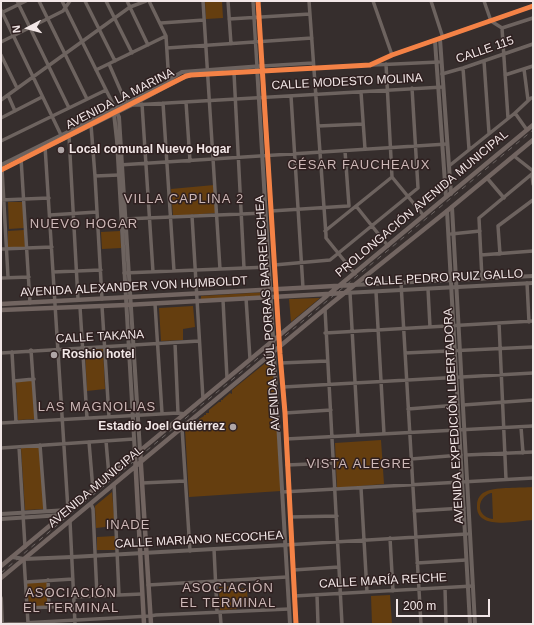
<!DOCTYPE html>
<meta charset="utf-8">
<style>
body{margin:0}
#map{position:relative;width:534px;height:625px;overflow:hidden;background:#362e2d;font-family:Arial,sans-serif}
canvas{display:block}
.frame{position:absolute;inset:0;border:2px solid #f2e7e7;pointer-events:none}
.north{position:absolute;left:8px;top:8px;width:40px;height:40px;-webkit-text-stroke:3px #2f2020;paint-order:stroke;rotate:264deg;font-size:11px;font-weight:700;line-height:16px;text-align:center;color:#f2e7e7}
.north::after{content:'';display:block;margin:auto;width:14px;height:18px;background:#f2e7e7;clip-path:polygon(50% 0,100% 100%,50% 72%,0 100%)}
.scale{position:absolute;left:396px;top:599px;width:94px;height:18px;box-sizing:border-box;border:2px solid #f2e7e7;border-top:0;padding-left:5px;font-size:12px;line-height:14px;white-space:nowrap;color:#f2e7e7;-webkit-text-stroke:3px #2f2020;paint-order:stroke}
</style>
<div id="map">
<canvas width="534" height="625"></canvas>
<div class="frame"></div>
<div class="north">N</div>
<div class="scale">200 m</div>
</div>
<script>
const c = document.querySelector('canvas').getContext('2d');
c.lineJoin = 'round';
function fillPath(path, color) { c.fillStyle = color; c.fill(path, 'evenodd'); }
function strokePath(path, color, width, dash) { c.strokeStyle = color; c.lineWidth = width; c.lineCap = dash ? 'butt' : 'round'; c.setLineDash(dash || []); c.stroke(path); }
function write(font, color, halo, rows, align = 'center') {
  c.font = font + ' Arial,sans-serif'; c.lineWidth = 3; c.setLineDash([]); c.textBaseline = 'middle'; c.strokeStyle = halo; c.fillStyle = color; for (const [text, x, y, turn = 0] of rows) {
    c.save(); c.translate(x, y); c.rotate((+turn || 0) * Math.PI / 180); c.textAlign = isNaN(turn) ? turn : align; if (halo) c.strokeText(text, 0, 0); c.fillText(text, 0, 0); c.restore();
  }
}
fillPath(new Path2D(`
 M205,1H222L223,18L206,19Z
 M214,185L216,213L173,216L171,189Z
 M8,202H23L24,228L9,229Z
 M24,230L25,247H8V231Z
 M120,231L121,248L102,249L101,232Z
 M268,292V296L201,300V296Z
 M319,298H320L291,322L289,299Z
 M193,306L195,327L183,329V340L161,341L159,308Z
 M103,349L105,389L87,391L85,350Z
 M268,361L273,363L281,491L189,497L185,429L195,424V422H199V419L204,416V415H206V413H209V410L219,402H221V400H223V399L230,393L232,394V390Z
 M32,380L35,419L18,420L16,382Z
 M381,440L384,484L337,488L335,443Z
 M40,447L44,509L25,510L21,448Z
 M533,487V520C517,521 475,531 477,505C477,498 481,493 487,491C497,487 521,488 533,487ZM491,493H492L493,519C476,517 476,498 491,493Z
 M112,492L115,526L96,528L95,506Z
 M115,536L116,550H97V537Z
 M47,582L48,606H29L27,583Z
 M235,586L236,589L247,588L248,606L237,607L236,602L237,609L220,610L219,587Z
 M390,595L392,624H372L371,596Z`), '#653e0f');
strokePath(new Path2D(`
 M17,1L69,108
 M39,1L87,99
 M62,1L115,108
 M85,1L115,61
 M106,1L132,53
 M127,1L148,45
 M149,1L166,36L169,84
 M203,1L220,269
 M228,1L231,44
 M253,1L257,67
 M258,1L262,66L313,63
 M309,1L326,235V238L355,274
 M373,1L392,55
 M431,1L443,38
 M484,1L491,21L502,28L508,118
 M1,10L61,135
 M1,13L26,1
 M229,19L310,14
 M161,23L204,20
 M502,28L533,18
 M1,42L63,11L70,1
 M167,48L312,38
 M1,55L17,88
 M484,61L489,133
 M109,64L126,103
 M386,64L392,177
 M373,65L439,62
 M463,68L469,149
 M524,69L528,100
 M96,70L166,36
 M263,71L370,65L392,55L533,6
 M234,73L244,268
 M442,74L463,68L533,44
 M505,75L533,66
 M361,92L365,149
 M8,95L15,111
 M291,96L303,288
 M1,100L130,7L146,1
 M186,102L190,161
 M163,103L174,271
 M142,104L153,272
 M133,105L443,87
 M515,113L527,130
 M1,118L42,97
 M91,125L95,176L102,299
 M318,126L363,124
 M69,136L78,300
 M1,141L106,90
 M45,146L68,510
 M345,151L349,206
 M514,156L533,171
 M21,158L30,303
 M119,165L447,144
 M449,166L515,113L531,98H533
 M2,168L8,277
 M532,175L533,184
 M95,176L119,175
 M392,177L424,216
 M487,178L504,198
 M1,200L49,198
 M356,206L388,246
 M271,211L348,206
 M50,215L97,212
 M192,216L203,399
 M124,219L265,213
 M325,231L392,177
 M451,234L480,231
 M1,249L52,247
 M500,254L498,226L533,200
 M481,255L533,251
 M274,265L330,260L418,188L412,88
 M53,272L101,270
 M124,273L269,267
 M1,278L29,277
 M482,279L479,218L533,173
 M401,283L421,624
 M527,283L529,322
 M428,289L430,327
 M376,292L384,434
 M350,293L358,435
 M246,298L250,359
 M223,300L227,378
 M155,304L162,413
 M102,306L109,417
 M80,307L87,418
 M325,309L342,624
 M499,323L506,479
 M325,333L533,321
 M175,343L178,413
 M31,350L36,421
 M12,352L16,422
 M1,353L199,341
 M405,353L533,347
 M281,363L327,361
 M14,381L34,379
 M283,387L533,373
 M463,405L533,400
 M408,409L458,405
 M285,413L331,410
 M1,423L178,413L185,414
 M521,427L523,453
 M182,428L190,551
 M286,439L533,426
 M106,441L109,476
 M89,442L93,490
 M40,445L45,511
 M19,447L25,547
 M1,448L134,439
 M466,455L533,452
 M411,459L461,455
 M287,465L333,463
 M142,483L185,481
 M114,484L119,595
 M361,488L367,592
 M282,492L533,478
 M91,504L93,509L97,596
 M414,511L464,508
 M290,517L337,516
 M70,521L75,624
 M390,538L393,591
 M285,545L467,534
 M214,549L217,612
 M24,559L28,623
 M417,563L466,560
 M293,570L339,567
 M48,580L49,607
 M26,582L73,579
 M148,585L287,577
 M445,588L446,624
 M317,595L318,624
 M294,596L473,586
 M74,597L142,594
 M27,608L74,606
 M220,612L221,624
 M4,624L150,616L156,615L289,609`), '#6d635f', 3.5);
strokePath(new Path2D(`
 M440,39L451,194
 M435,41L446,197
 M257,67L290,624
 M115,108L114,114L117,141L135,455
 M115,108L119,117L122,165L140,450
 M1,165L169,82L172,78L182,72L262,66L280,354L285,413L296,624
 M1,170L132,105L182,78L191,75L260,71
 M452,207L475,624
 M447,211L470,624
 M354,285L533,276
 M345,293L533,283
 M1,514L68,510
 M1,519L62,515
 M12,557L24,559L72,557L285,545
 M1,598L2,624`), '#6d635f', 4);
strokePath(new Path2D(`
 M1,304L353,285
 M1,310L126,305L345,293
 M140,450L151,624
 M135,455L144,624
 M1,566L533,125
 M1,578L332,303L447,211L533,140`), '#726561', 4.5);
strokePath(new Path2D(`
 M1,573L69,515L533,130`), '#6e6664', 1, [5, 5]);
strokePath(new Path2D(`
 M258,1L280,354L285,413L296,624
 M1,170L186,76L191,75L370,65L392,55L533,6`), '#f48246', 5);
for (const [x, y, r, color] of [
 [61,150,4,"#b0a6a6"],
 [54,355,4,"#b0a6a6"],
 [233,427,4,"#b0a6a6"]
]) { const dot = new Path2D(); dot.arc(x, y, r, 0, 2 * Math.PI); c.fillStyle = color; c.fill(dot); strokePath(dot, '#2f2020', 1.5); }
write('12px', '#f2e7e7', '#2f2020', [
 ["CALLE 115",485,50,-19],
 ["CALLE MODESTO MOLINA",347,82,-3],
 ["AVENIDA LA MARINA",120,99,-27],
 ["PROLONGACIÓN AVENIDA MUNICIPAL",422,204,-40],
 ["CALLE PEDRO RUIZ GALLO",444,278,-3],
 ["AVENIDA ALEXANDER VON HUMBOLDT",134,287,-3],
 ["AVENIDA RAÚL PORRAS BARRENECHEA",268,313,-94],
 ["CALLE TAKANA",100,337,-3],
 ["AVENIDA EXPEDICIÓN LIBERTADORA",454,416,-93],
 ["AVENIDA MUNICIPAL",96,487,-40],
 ["CALLE MARIANO NECOCHEA",199,540,-3],
 ["CALLE MARÍA REICHE",383,581,-3]
]);
write('bold 12px', '#f2e7e7', '#2f2020', [
 ["Local comunal Nuevo Hogar",69,150],
 ["Roshio hotel",62,355],
 ["Estadio Joel Gutiérrez",225,427,"right"]
], 'left');
c.letterSpacing = '1px';
write('13px', '#cdb8b7', '#2f2020', [
 ["CÉSAR FAUCHEAUX",359,165],
 ["VILLA CAPLINA 2",184,199],
 ["NUEVO HOGAR",84,224],
 ["LAS MAGNOLIAS",97,407],
 ["VISTA ALEGRE",359,464],
 ["INADE",128,525],
 ["ASOCIACIÓN",228,588],
 ["EL TERMINAL",228,603],
 ["ASOCIACIÓN",71,593],
 ["EL TERMINAL",71,608]
]);
c.letterSpacing = '0px';
</script>
